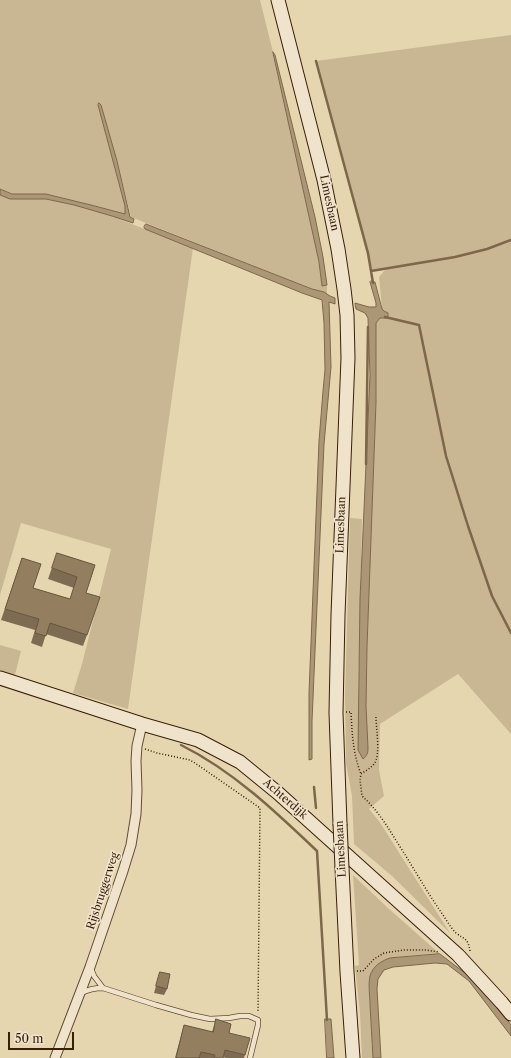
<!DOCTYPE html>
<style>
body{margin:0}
#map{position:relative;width:511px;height:1058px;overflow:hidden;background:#e6d6af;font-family:"Libre Caslon Text",serif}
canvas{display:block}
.scale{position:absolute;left:8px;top:1032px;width:66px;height:18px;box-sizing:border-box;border:2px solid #391e08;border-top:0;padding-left:5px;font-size:12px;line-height:14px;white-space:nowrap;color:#391e08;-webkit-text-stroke:3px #efe4cb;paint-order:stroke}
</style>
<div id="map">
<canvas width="511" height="1058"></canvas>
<div class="scale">50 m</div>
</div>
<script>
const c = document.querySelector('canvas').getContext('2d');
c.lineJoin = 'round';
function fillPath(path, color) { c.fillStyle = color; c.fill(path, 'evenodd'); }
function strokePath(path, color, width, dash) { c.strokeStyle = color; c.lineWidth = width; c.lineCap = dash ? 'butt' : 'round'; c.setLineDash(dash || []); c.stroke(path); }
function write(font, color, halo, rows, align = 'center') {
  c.font = font + ' "Libre Caslon Text",serif'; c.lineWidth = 3.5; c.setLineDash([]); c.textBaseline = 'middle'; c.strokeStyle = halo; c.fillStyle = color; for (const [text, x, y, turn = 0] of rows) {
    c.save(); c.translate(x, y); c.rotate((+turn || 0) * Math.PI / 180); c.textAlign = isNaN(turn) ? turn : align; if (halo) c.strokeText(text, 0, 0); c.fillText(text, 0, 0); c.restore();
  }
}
fillPath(new Path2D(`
 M0,0H260L273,52L319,262L322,286L327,285V294L321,291L320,292L312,289L131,217L117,161L101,105L99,103L98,105L125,206V214L91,205L54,196L46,194H12L0,189Z
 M511,35V734L458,674L380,724L379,770L384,796L369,809L379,821L450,933L392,876L354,844L352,796L346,763L345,695L350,518L362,519L358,706L365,757L367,754L368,748L366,706L367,647L376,402V323L380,318H387L388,313L384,311L382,309L379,277L385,270L371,271L316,61Z
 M0,195L10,199H46L74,205L112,216L132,224L134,225L145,229L193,248L128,709L73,693L82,664L111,549L21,523L0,595Z
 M0,645L21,651L15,675L0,671Z
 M353,875L388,908L440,954L390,958L370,977L369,991L373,1058H362L360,1013L355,966L359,965Z`), '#c9b793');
const water = new Path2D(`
 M273,52L275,55L315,217L323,257L327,285L322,286L319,262Z
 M99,103L101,105L117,161L130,217L134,219L133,223L112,216L74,205L46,199H10L0,195V189L12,194H46L54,196L91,205L125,214V206L98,105Z
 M146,224L312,289L324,292L330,296L335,298V304L329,302L331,367L324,444L312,721V759L309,760V693L319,441L323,391L325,370L324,323L322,300L302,293L145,229L144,227Z
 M371,281L375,282L382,309L384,311L388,313V316L387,318H380L376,323V402L367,647L366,706L368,748C368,753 367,756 363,759L358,750L360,599L370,375L368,318L365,313L356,309L355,303L369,307H376V303L370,282Z
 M440,954L474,980L495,1003L511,1025V1036L469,981L447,964L435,963L393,967L384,970L378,979L377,989L381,1058H373C372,1040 371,1022 370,1005C370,996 368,985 370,976C373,966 381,961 390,958Z
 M325,1019H331L334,1058H327Z`);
fillPath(water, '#ab9776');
strokePath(water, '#7d674a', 1);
strokePath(new Path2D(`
 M316,61L368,253L371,271
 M373,283L371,271L455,257L487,249L511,240
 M385,317L419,325L446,456L468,526L492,596L511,633
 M366,464L368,327
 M181,745C233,771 275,811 317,851L327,1020
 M314,787L316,808`), '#7d674a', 2.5);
const lane = new Path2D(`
 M91,969L94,976L103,988
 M81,993C89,989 94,988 103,988L156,1005L191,1015L210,1019L229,1018L240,1016H249L258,1020V1025L250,1058`);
const street = new Path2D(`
 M55,1058L90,967L123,871L131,845L136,814L137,790L136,761L137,746L142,724`);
const secondary = new Path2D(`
 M278,0L324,180L338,249L344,289L347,315L348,358L338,615L336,713L340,824
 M0,678L142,724L198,740L240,762L278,793L458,955L502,1003L511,1014
 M342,868L347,972L353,1058`);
strokePath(lane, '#644c32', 6);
strokePath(street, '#644c32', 11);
strokePath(secondary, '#391e08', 15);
strokePath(new Path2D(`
 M346,712H351C352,733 353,754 361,774
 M376,717C376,728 381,756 374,764C371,768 365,771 361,774L360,780L362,796C380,812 391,833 404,853C417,874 429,895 443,915C447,921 451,928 456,933C465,940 468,938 470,951
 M145,749L157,753L190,760L195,763L260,808L258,1012
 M357,971H363L374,959L384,953L404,950H426L439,952`), '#391e08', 1.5, [1, 2]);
strokePath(lane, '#efe4cb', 4.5);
strokePath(street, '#efe4cb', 9);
strokePath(secondary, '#efe4cb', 13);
const secondaryBridge = new Path2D(`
 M340,824L342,868`);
strokePath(secondaryBridge, '#391e08', 15, []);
strokePath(secondaryBridge, '#efe4cb', 13);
fillPath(new Path2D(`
 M57,553L95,565L86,593L87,635L83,646L46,634L42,647L31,643L35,630L1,620L22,558L33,588L70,599L74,588L48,579Z
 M160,972L167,989L164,995L154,993Z
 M216,1019L229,1033L245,1055L244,1058H226L223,1057V1058H175L182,1032L184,1025L212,1032Z`), '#7e6c52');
const building = new Path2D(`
 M57,553L95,565L86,593L100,597L87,635L50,623L46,636L35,633L39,619L5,609L22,558L41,564L33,588L70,599L77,577L52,568Z
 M160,972L170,974L167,989L156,986Z
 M216,1019L231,1024L229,1033L250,1038L245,1055L225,1050L223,1058H214L215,1055L201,1052L199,1058H176L184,1025L213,1032Z`);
fillPath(building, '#937e5f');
strokePath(building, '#675842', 1);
write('11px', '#391e08', '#efe4cb', [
 ["Limesbaan",329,203,78],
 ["Limesbaan",341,525,-88],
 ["Achterdijk",285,799,41],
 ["Limesbaan",341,849,-93],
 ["Rijsbruggerweg",103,891,-72]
]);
</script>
